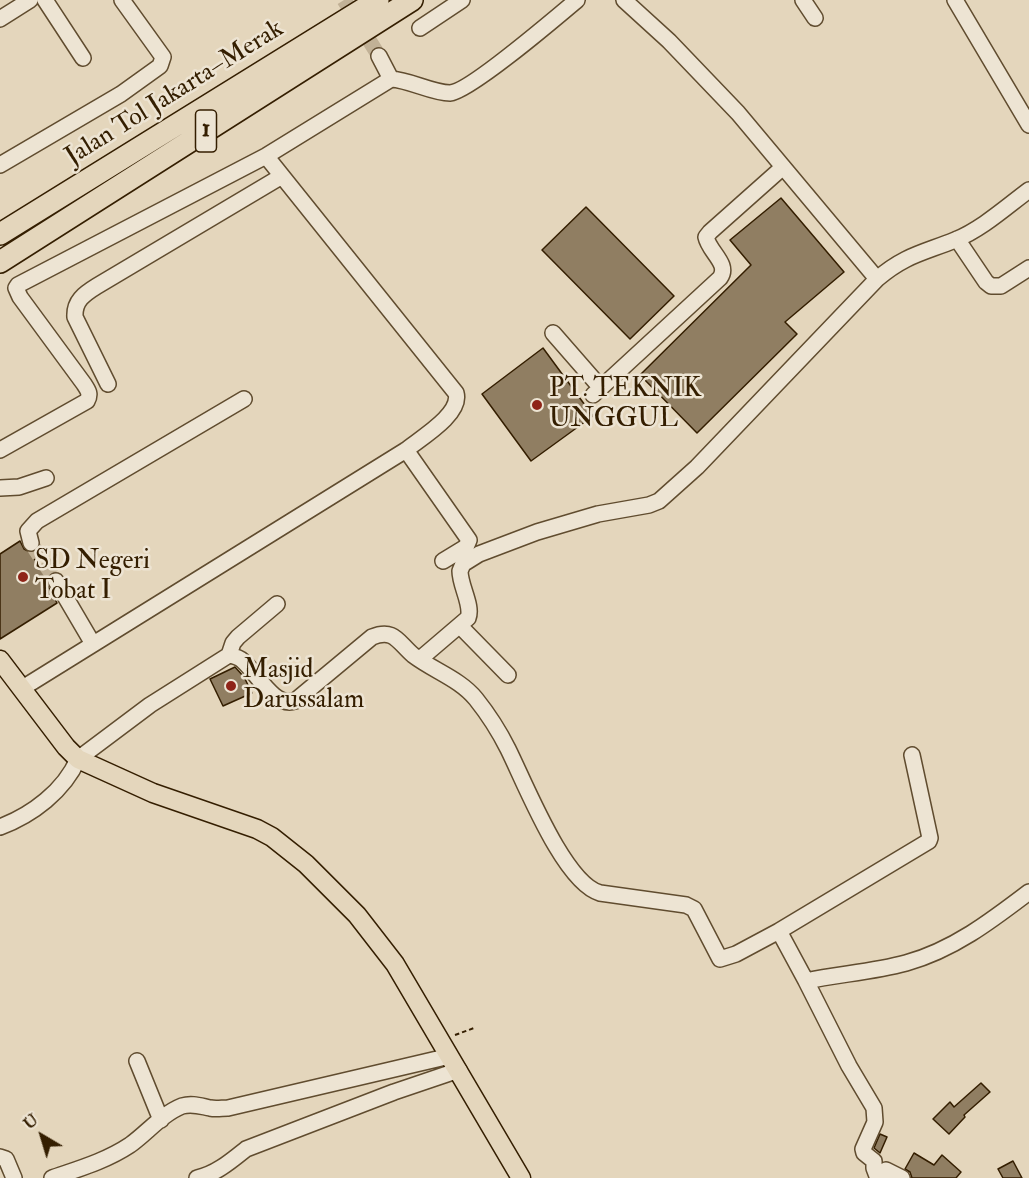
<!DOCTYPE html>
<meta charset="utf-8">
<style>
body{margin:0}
#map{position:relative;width:1029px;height:1178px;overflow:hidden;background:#e4d6bc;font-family:"IM FELL Double Pica",serif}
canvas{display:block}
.north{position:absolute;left:12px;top:1106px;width:60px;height:60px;-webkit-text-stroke:4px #ede4d3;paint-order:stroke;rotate:322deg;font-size:16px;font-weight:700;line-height:24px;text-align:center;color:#341e00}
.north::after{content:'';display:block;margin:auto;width:21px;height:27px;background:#341e00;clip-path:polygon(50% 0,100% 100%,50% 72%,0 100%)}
</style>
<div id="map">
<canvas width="1029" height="1178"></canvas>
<div class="north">U</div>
</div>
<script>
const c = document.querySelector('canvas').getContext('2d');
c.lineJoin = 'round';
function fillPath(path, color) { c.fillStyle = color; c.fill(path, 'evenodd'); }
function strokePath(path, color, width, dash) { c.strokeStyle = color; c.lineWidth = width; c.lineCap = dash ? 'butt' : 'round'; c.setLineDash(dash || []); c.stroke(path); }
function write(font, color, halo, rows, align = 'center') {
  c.font = font + ' "IM FELL Double Pica",serif'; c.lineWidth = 5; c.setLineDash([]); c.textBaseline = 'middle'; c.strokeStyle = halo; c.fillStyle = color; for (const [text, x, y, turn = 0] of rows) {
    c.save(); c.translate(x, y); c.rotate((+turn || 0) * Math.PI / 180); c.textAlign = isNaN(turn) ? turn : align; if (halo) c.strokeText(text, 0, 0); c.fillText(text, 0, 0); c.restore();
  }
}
const building = new Path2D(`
 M781,198L844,272L785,322L797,334L697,433L640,375L751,265L730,240Z
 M586,207L674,296L630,339L542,250Z
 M543,348L593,416L531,461L482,394Z
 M20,541L24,549L30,552L47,579L48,586L57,603L0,639V554Z
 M235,667L244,677L252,693L223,706L210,679Z
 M981,1083L990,1092L964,1115L965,1117L949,1134L933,1119L950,1102L954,1107Z
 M880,1134L887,1137L880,1153L874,1148Z
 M914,1153L934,1165L942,1155L961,1172L956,1178H912L910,1172L905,1169Z
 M1013,1161L1022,1178H1003L998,1169Z`);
fillPath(building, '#907e62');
strokePath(building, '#341e00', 1.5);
strokePath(new Path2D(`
 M344,0L379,56
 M31,543L56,581`), '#c1b196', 15, [15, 8]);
const minor = new Path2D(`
 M45,0L83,58
 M624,0L669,41L738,113L877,279
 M803,0L815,18
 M955,0L1029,125
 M0,19L30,0
 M420,28L462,0
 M379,56L391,79
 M0,165L121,94L160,66L163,57L122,0
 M957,239L986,282L991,286H1001L1029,268
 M553,333L601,388
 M108,384L75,317C74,301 84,294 97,286L282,176
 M593,395L720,278C730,264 709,252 706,237L710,232L782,168
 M0,450L87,401C91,394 88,390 84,384L20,297L16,288L18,285L266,156L391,79C410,80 432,93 450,93C469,92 558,16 577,0
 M406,450L469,540L466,547L443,561
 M0,488L19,487L46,478
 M31,543L28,531L37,521L244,399
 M56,581L93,644
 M460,626L508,675
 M229,655L233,643L238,637L277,604
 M420,659L468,618C473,606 460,586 460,571L463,564L479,554L537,532L598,514L649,505L659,501L697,467L877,279C905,255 923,253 955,240C982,229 1006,207 1029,190
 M21,689L406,450C421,438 462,414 456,393L266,156
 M0,827C32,815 64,791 78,759L150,705L229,655C234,656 239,657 243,661C257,673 274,708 295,701L372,637C394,628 398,642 413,655C434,671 460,679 476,699C488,714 500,733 508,749C525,783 564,883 600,893L686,905L694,909L720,959L736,954L779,931L929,841L930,838L912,755
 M779,931L806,981C839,974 873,972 906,963C953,950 991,921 1029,892
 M806,981L849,1066L874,1108L875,1122L863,1149L864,1153L874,1161V1168L877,1176L886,1170L902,1178
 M137,1061L161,1120
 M0,1157L6,1159L14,1178
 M52,1178C78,1169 106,1161 130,1145C147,1133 162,1114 182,1106C192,1103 200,1106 210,1108C216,1109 222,1108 228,1108L450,1056
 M197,1178C216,1174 231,1161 246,1149L394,1092L459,1070`);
const major = new Path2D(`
 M0,660L66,747L78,759L153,793L257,829L272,837L306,864L357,915L395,964L521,1178`);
const highway = new Path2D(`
 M0,234L378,0
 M0,262L412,0`);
strokePath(minor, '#604c2f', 18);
strokePath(major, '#341e00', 21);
strokePath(highway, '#341e00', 24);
strokePath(new Path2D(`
 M455,1035L474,1028`), '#341e00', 2, [4.5, 3]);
strokePath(minor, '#ede4d3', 15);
strokePath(major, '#e4d6bc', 18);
strokePath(highway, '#e4d6bc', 21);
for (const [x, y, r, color] of [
 [537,405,6,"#8f2418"],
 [23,577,6,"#8f2418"],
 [231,686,6,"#8f2418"]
]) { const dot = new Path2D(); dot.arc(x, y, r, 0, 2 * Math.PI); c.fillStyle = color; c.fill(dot); strokePath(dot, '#ede4d3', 2); }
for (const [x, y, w] of [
 [206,131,21]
]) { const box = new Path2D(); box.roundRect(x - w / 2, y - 21, w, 42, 4.5); c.fillStyle = '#ede4d3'; c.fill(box); strokePath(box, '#341e00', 1.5); }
write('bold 24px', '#341e00', null, [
 ["1",206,131]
]);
write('26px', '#341e00', '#ede4d3', [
 ["Jalan Tol Jakarta–Merak",175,94,-32]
]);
write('26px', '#341e00', '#ede4d3', [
 ["PT. TEKNIK",549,390],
 ["UNGGUL",549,420],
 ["SD Negeri",35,562],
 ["Tobat I",35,592],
 ["Masjid",243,671],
 ["Darussalam",243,701]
], 'left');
</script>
